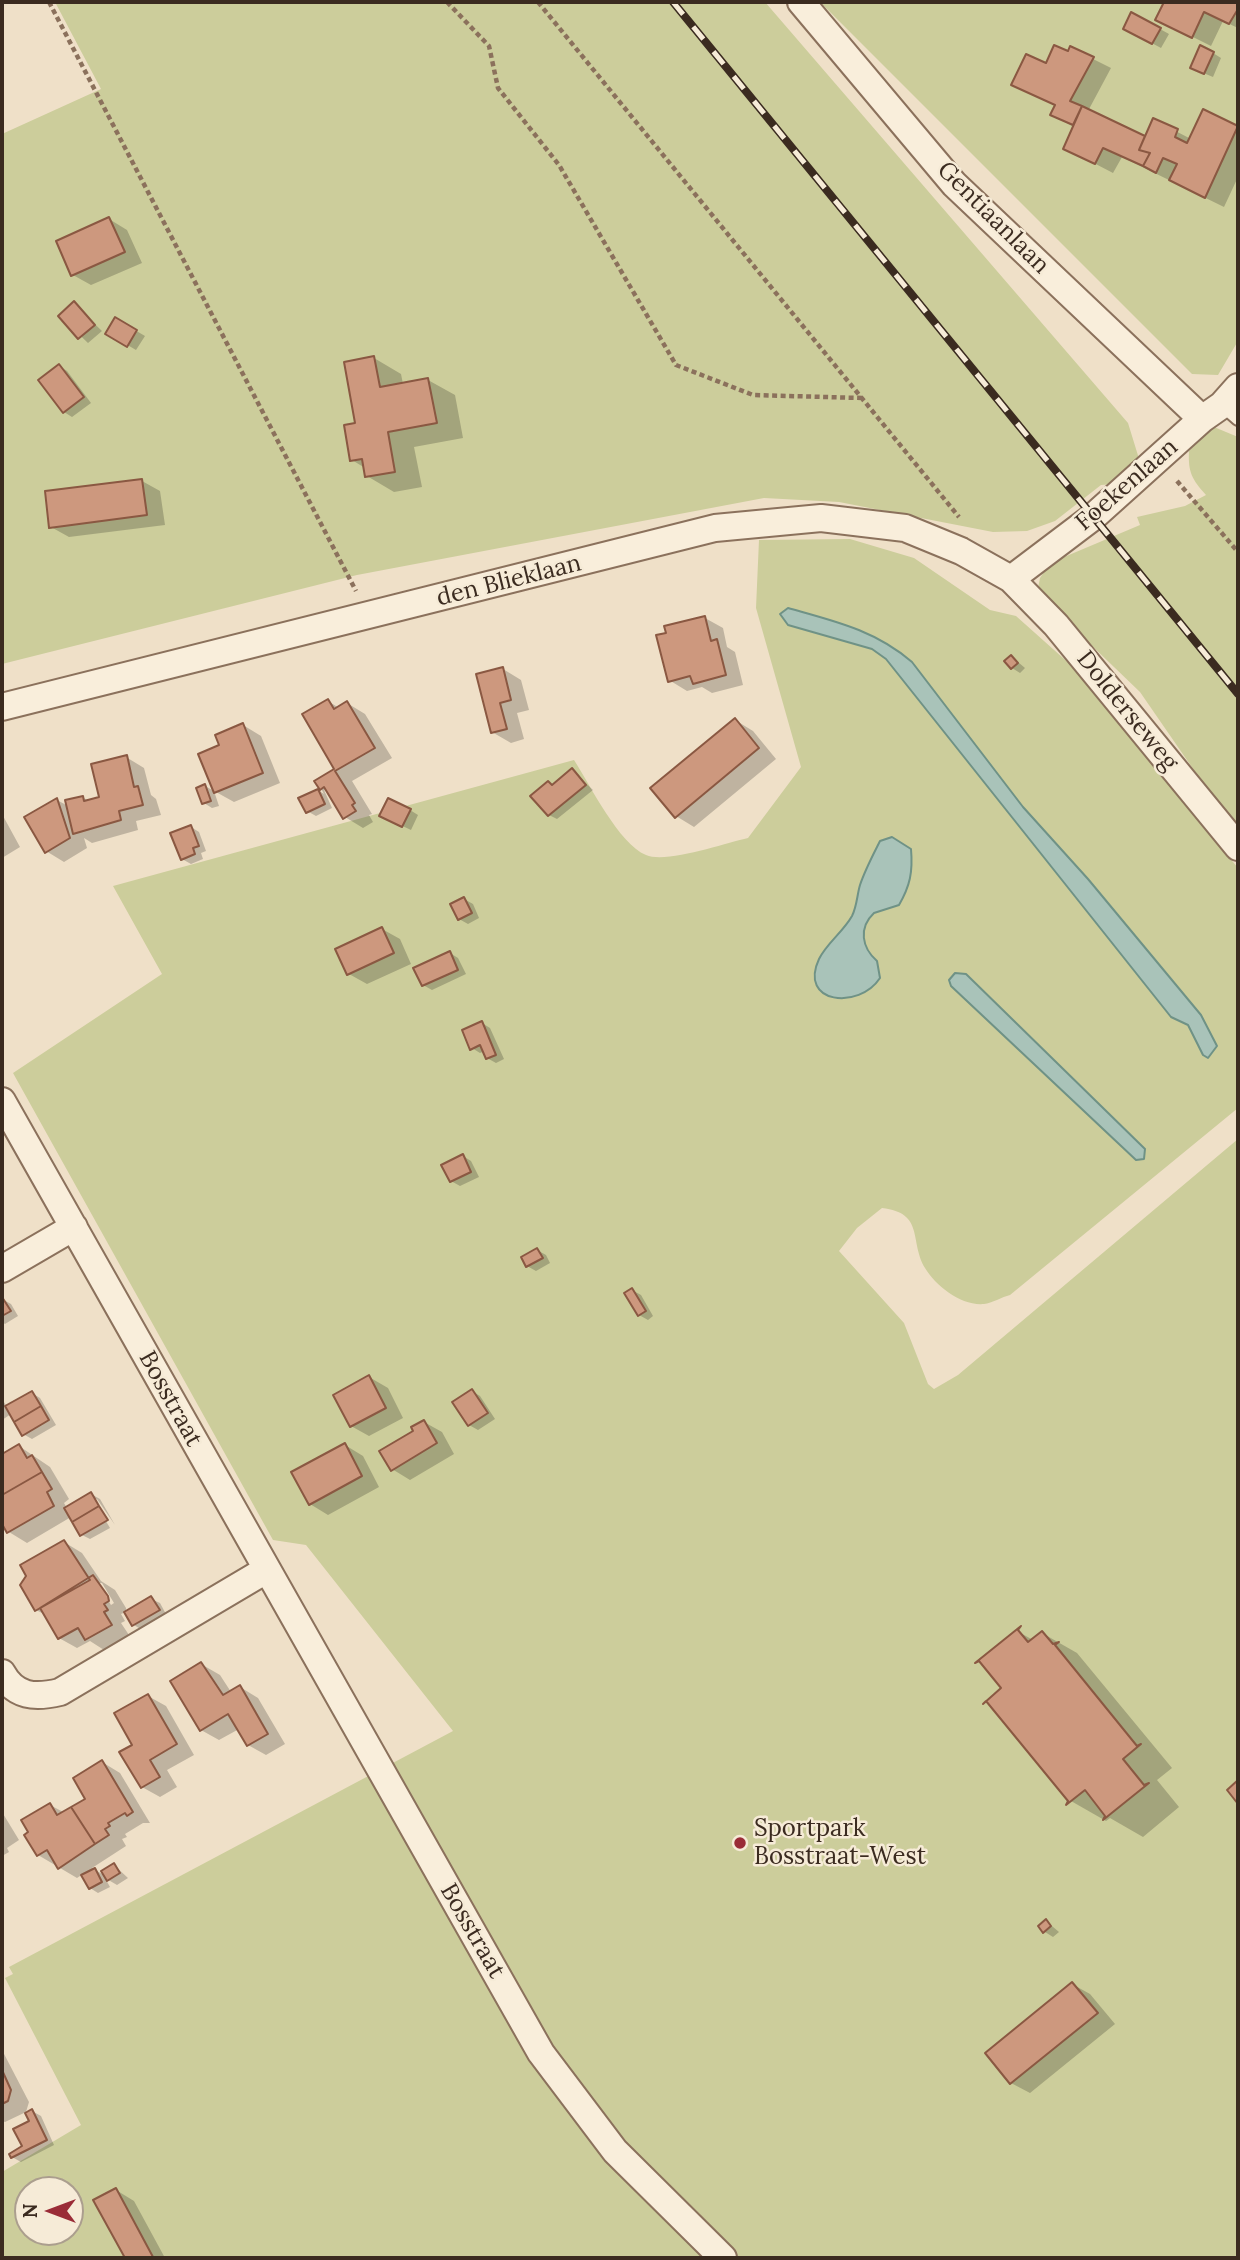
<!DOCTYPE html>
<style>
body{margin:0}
#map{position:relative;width:1240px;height:2260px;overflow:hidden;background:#efe0c8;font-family:Lora,serif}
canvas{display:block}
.frame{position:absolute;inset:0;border:4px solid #3b2b20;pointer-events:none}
.north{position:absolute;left:14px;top:2176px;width:70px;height:70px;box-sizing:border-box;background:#f6ebd7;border:2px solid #ab9e8e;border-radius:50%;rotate:270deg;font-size:19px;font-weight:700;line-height:28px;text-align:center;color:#3b2b20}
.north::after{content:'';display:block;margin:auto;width:24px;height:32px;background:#9a2c37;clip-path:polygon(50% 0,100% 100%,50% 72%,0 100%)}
</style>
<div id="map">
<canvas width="1240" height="2260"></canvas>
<div class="frame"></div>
<div class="north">N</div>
</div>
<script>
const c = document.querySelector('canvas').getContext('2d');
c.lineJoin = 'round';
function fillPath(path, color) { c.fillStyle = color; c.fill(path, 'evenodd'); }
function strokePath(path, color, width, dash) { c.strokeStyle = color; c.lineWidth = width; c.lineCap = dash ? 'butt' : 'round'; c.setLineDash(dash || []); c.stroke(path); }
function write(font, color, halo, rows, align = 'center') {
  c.font = font + ' Lora,serif'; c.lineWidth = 5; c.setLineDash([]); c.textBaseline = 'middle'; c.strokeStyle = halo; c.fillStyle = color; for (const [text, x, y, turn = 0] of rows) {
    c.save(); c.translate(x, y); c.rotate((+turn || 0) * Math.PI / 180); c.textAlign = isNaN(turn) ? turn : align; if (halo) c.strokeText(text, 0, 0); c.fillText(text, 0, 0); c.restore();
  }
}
fillPath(new Path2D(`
 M55,2H765L1128,423L1140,462L1115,484L1101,485L1055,521L1027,531L993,532L839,502L764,498L357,575L2,664V134L101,89Z
 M820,2H1238V341L1218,375L1192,374Z
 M1214,427L1238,437V834L1140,692L1037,593L1040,578L1050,563L1140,525L1137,517L1185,506L1206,495C1192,479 1188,473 1189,451Z
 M850,539L914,558L990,610L1016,616L1072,666L1238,868V1108L1010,1295C1002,1297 992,1303 984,1304C961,1306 936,1286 925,1268C909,1241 925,1213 882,1208L857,1228L839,1251L904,1323L928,1384L934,1389L958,1375L1238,1139V2258H2V2172L81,2125L5,1978L13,1974L9,1967L453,1731L306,1545L273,1540L13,1073L162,974L113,886L574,760C590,785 619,844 646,855C666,864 725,843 748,838L801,767L756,608L759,540ZM28,2190H70V2232H28Z`), '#cccd9b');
const water = new Path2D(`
 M788,608C834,621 875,630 912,662L1023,807L1088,879L1201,1015L1217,1046L1208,1058L1203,1055L1188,1025L1171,1017L886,659L872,649L788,625L780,614Z
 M892,837L911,849C913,872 910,886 899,905L874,913C858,928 862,948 877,961L880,978C859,1010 798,1004 819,959C827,943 843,932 852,916C857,906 857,895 860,885C865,870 873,855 880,841Z
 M955,973L966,974L1145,1149L1144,1159L1136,1160L951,986L949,980Z`);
fillPath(water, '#a9c3b9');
strokePath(water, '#6f9286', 2);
fillPath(new Path2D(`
 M1167,2H1238V28L1223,21L1211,46L1157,19Z
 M1160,29L1169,34L1161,48L1133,33Z
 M1071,48L1111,68L1088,111L1146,138L1154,120L1191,139L1204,111L1238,128V177L1224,207L1122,157L1113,173L1065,148L1074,127L1052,115L1056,106L1032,94L1046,66L1069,54Z
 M1213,53L1221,58L1213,77L1201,72Z
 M109,219L127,230L142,263L91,285L73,275Z
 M74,304L102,331L88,343L60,316Z
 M116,319L145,336L136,350L107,333Z
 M374,358L401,374L403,384L428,380L455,395L463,438L414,447L422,487L394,492L367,476L365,468L352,460Z
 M59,366L67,371L91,403L72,417L64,412Z
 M142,481L160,491L165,525L69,537L51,527Z
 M705,618L723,628L727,647L735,652L743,685L712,693L702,687L687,691L669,680Z
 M1012,657L1025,668L1020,673L1012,668Z
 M503,669L521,680L529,710L517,713L524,739L511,743L492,732Z
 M328,701L339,708L347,703L365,714L392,758L352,781L372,814L369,815L373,822L363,828L345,817L330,794L324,790L332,808L316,816L307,811L318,790L324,794L317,781L336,769Z
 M735,720L753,731L776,759L694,827L676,816Z
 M243,725L261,736L280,783L234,802L216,792L222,746Z
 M126,757L144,768L151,795L156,799L161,815L136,821L138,830L92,843L84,838L87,848L64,862L46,851L57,800L68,806L82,797L89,801L101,799Z
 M572,770L593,790L557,819L549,815V783L553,786Z
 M205,786L214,791L219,806L212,808L204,803Z
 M410,810L418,815L411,830L390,820Z
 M2,814L20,847L2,858Z
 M191,827L199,832L206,851L201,853L203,859L191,864L182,859Z
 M464,899L473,904L479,918L468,924L459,919Z
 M382,929L400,939L411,964L367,984L349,974Z
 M450,953L458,958L466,974L432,990L423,985Z
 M482,1023L490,1028L504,1059L496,1063L487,1058L485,1051L480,1053L472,1048Z
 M463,1156L471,1161L479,1177L460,1186L451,1181Z
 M537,1250L546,1255L550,1263L536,1271L527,1266Z
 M632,1290L641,1295L653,1316L648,1320L639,1315Z
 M2,1299L11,1304L18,1316L5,1324L2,1322Z
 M369,1377L388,1388L403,1418L369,1436L351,1426Z
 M472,1391L480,1396L495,1419L478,1430L469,1425Z
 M32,1393L40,1398L56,1425L32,1439L23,1434L11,1414L2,1420V1399L7,1407Z
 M424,1422L442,1432L454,1454L410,1480L392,1469Z
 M345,1445L363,1456L379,1487L328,1515L310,1504Z
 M19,1446L50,1467L69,1499L64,1503L67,1508L91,1494L100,1499L115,1525L97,1499H93L110,1528L90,1539L82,1535L71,1517L27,1543L9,1532L2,1521V1514L5,1512L2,1506V1456Z
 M64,1542L82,1553L101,1581L115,1590L126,1608V1612L121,1614L125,1621L121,1623L129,1635L104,1650L90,1641L77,1648L59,1638L46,1615L36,1610ZM98,1583H102L114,1603L111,1605Z
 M151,1599L160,1603L167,1616L142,1630L134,1625Z
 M1017,1631L1033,1640L1042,1633L1077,1653L1172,1768L1157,1780L1179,1807L1143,1837L1110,1818L1106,1821L1071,1801Z
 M201,1664L220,1675L231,1692L240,1687L258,1698L285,1744L266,1755L248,1745L239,1729L219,1740L201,1730Z
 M148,1696L166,1706L194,1755L167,1770L177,1787L160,1797L142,1787L134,1745Z
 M102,1762L120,1773L150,1823H143L125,1834L127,1837L122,1839L126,1846L92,1868L107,1877L114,1865L128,1878L117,1885L105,1878L110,1887L98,1893L90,1888L83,1874L77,1878L38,1855L50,1805L65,1813L88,1799Z
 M2,1812L19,1840L7,1848L9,1852L2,1856Z
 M1046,1921L1059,1932L1053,1937L1045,1932Z
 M1072,1984L1090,1994L1115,2024L1030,2093L1011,2083L987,2053Z
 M2,2050L29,2102L26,2112L5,2122L2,2121Z
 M32,2111L41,2116L54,2145L21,2162L12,2157L25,2147Z
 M116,2190L134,2201L165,2258H127L96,2201Z`), '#0003');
const building = new Path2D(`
 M1164,2H1238V9L1229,24L1204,12L1192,38L1155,20Z
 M1131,12L1161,28L1152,44L1123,29Z
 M1054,45L1068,51L1070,46L1094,57L1070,101L1082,106L1073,125L1050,115L1055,105L1011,85L1026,54L1046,63Z
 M1200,45L1214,52L1204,74L1190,68Z
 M1082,106L1145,136L1139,150L1150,153L1143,166L1103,148L1095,164L1063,149Z
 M1203,109L1238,126L1205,198L1169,180L1177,164L1163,158L1156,173L1143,166L1150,153L1139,150L1153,118L1178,129L1175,137L1187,143Z
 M109,217L125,252L71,276L56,241Z
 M74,301L95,325L78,339L58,316Z
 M115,317L137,330L127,347L105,334Z
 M374,356L380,387L428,378L437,423L388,432L395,472L365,477L362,459L350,461L344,425L355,423L344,362Z
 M59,364L84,397L63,413L38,380Z
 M142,479L147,515L49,528L45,491Z
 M705,616L711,641L717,639L726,675L693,684L690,676L668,682L656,635L666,633L664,626Z
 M1011,655L1018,663L1011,669L1004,661Z
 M503,667L511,700L500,703L507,729L491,733L476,674Z
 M328,699L334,709L347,701L375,748L335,771L355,803L352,805L356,811L343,819L324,787L320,790L314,781L334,769L302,714Z
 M735,718L759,748L675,818L650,788Z
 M243,723L263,773L214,793L198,754L219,745L215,735Z
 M127,755L134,787L138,786L143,805L119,811L121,820L73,834L65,800L83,796L84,801L99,797L91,764Z
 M572,768L586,785L548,816L530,796L548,781L552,785Z
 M205,784L211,801L202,804L196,788Z
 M318,789L325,804L306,813L298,798Z
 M57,798L70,838L45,853L24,817Z
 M388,798L411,809L402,827L379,816Z
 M191,825L199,846L193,848L195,854L181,860L170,833Z
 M464,897L472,913L458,920L450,904Z
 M382,927L394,953L347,975L335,949Z
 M450,951L458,970L422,986L413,968Z
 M482,1021L496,1055L486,1059L480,1045L470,1050L462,1030Z
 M463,1154L471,1172L450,1182L441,1165Z
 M537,1248L543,1258L526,1267L521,1257Z
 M632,1288L646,1311L638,1316L624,1293Z
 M2,1297L11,1311L2,1316Z
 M369,1375L386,1408L350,1427L333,1395Z
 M472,1389L488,1413L468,1426L452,1402Z
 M32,1391L41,1406L14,1422L5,1406Z
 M41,1406L49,1420L22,1436L14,1422Z
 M424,1420L437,1443L391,1471L379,1451L413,1431L411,1427Z
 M345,1443L362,1476L309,1505L291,1472Z
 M19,1444L27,1458L32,1455L42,1472L2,1495V1454Z
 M42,1472L52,1489L47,1492L54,1506L7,1533L2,1524V1495Z
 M91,1492L99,1506L72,1522L64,1508Z
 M99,1506L108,1520L80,1536L72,1522Z
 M64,1540L90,1580L35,1611L20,1585L26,1576L20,1565Z
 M93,1575L108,1596L109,1601L104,1604L108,1610L104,1612L112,1625L85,1640L78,1628L58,1639L40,1608Z
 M151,1596L160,1610L132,1626L124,1612Z
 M1021,1626L1018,1630L1028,1642L1042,1631L1053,1644L1059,1642L1055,1645L1137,1746L1141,1744L1123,1759L1144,1785L1149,1783L1103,1820L1105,1816L1085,1790L1066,1805L1068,1801L986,1701L983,1704L1001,1688L979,1661L975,1663Z
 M201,1662L223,1695L240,1685L268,1734L247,1746L228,1714L200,1731L170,1681Z
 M148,1694L177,1744L150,1760L160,1777L141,1788L119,1752L132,1745L114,1713Z
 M102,1760L133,1812L127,1816L125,1813L108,1823L110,1826L105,1829L109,1835L95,1844L71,1807L85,1799L73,1778Z
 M1238,1780V1804L1227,1790Z
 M50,1803L57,1815L71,1807L95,1844L58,1869L47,1850L37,1856L24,1835L28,1832L21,1820Z
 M114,1863L120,1873L107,1881L101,1871Z
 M95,1868L102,1882L89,1889L81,1875Z
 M1046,1919L1051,1926L1043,1933L1038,1926Z
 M1072,1982L1098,2013L1010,2084L985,2053Z
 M2,2070L11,2090L8,2101L2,2104Z
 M32,2109L47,2140L11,2158L9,2154L22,2146L13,2129L29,2121L25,2113Z
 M116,2188L153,2257L150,2258H125L93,2200Z`);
fillPath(building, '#cd987e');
strokePath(building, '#8a5842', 2);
const lane = new Path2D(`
 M1222,405L1238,419`);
const street = new Path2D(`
 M801,2L954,184L1202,419
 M1011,579L1093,517L1202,419L1222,405L1238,387
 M2,707L715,528L821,518L905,528L961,551L1011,579L1056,625L1238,847
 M2,1101L541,2053L615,2151L723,2258
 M2,1269L74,1227
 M2,1673C15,1697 35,1698 60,1692L266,1570`);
strokePath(lane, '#8b715c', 16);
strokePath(street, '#8b715c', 30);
strokePath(new Path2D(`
 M49,2L356,591
 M447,2L489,46L498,88L559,165L676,365L753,395L862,398
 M538,2L959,517
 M1177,481L1238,552`), '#8b715c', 4.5, [5, 3.5]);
strokePath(lane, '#f9eedb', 12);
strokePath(street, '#f9eedb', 26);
const rail = new Path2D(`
 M673,2L1238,694`);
strokePath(rail, '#3b2b20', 8);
strokePath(rail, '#f6ebd7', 5, [16]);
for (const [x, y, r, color] of [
 [740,1843,7,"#9a2c37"]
]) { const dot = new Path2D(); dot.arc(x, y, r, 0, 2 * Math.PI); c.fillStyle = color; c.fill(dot); strokePath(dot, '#f6ebd7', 2.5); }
write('24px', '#3b2b20', '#f6ebd7', [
 ["Gentiaanlaan",993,218,45],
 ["Foekenlaan",1127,485,-41],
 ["den Blieklaan",509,581,-14],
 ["Dolderseweg",1127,711,51],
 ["Bosstraat",170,1399,61],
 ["Bosstraat",472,1931,60]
]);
write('24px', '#3b2b20', '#f6ebd7', [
 ["Sportpark",754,1829],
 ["Bosstraat-West",754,1857]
], 'left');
</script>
